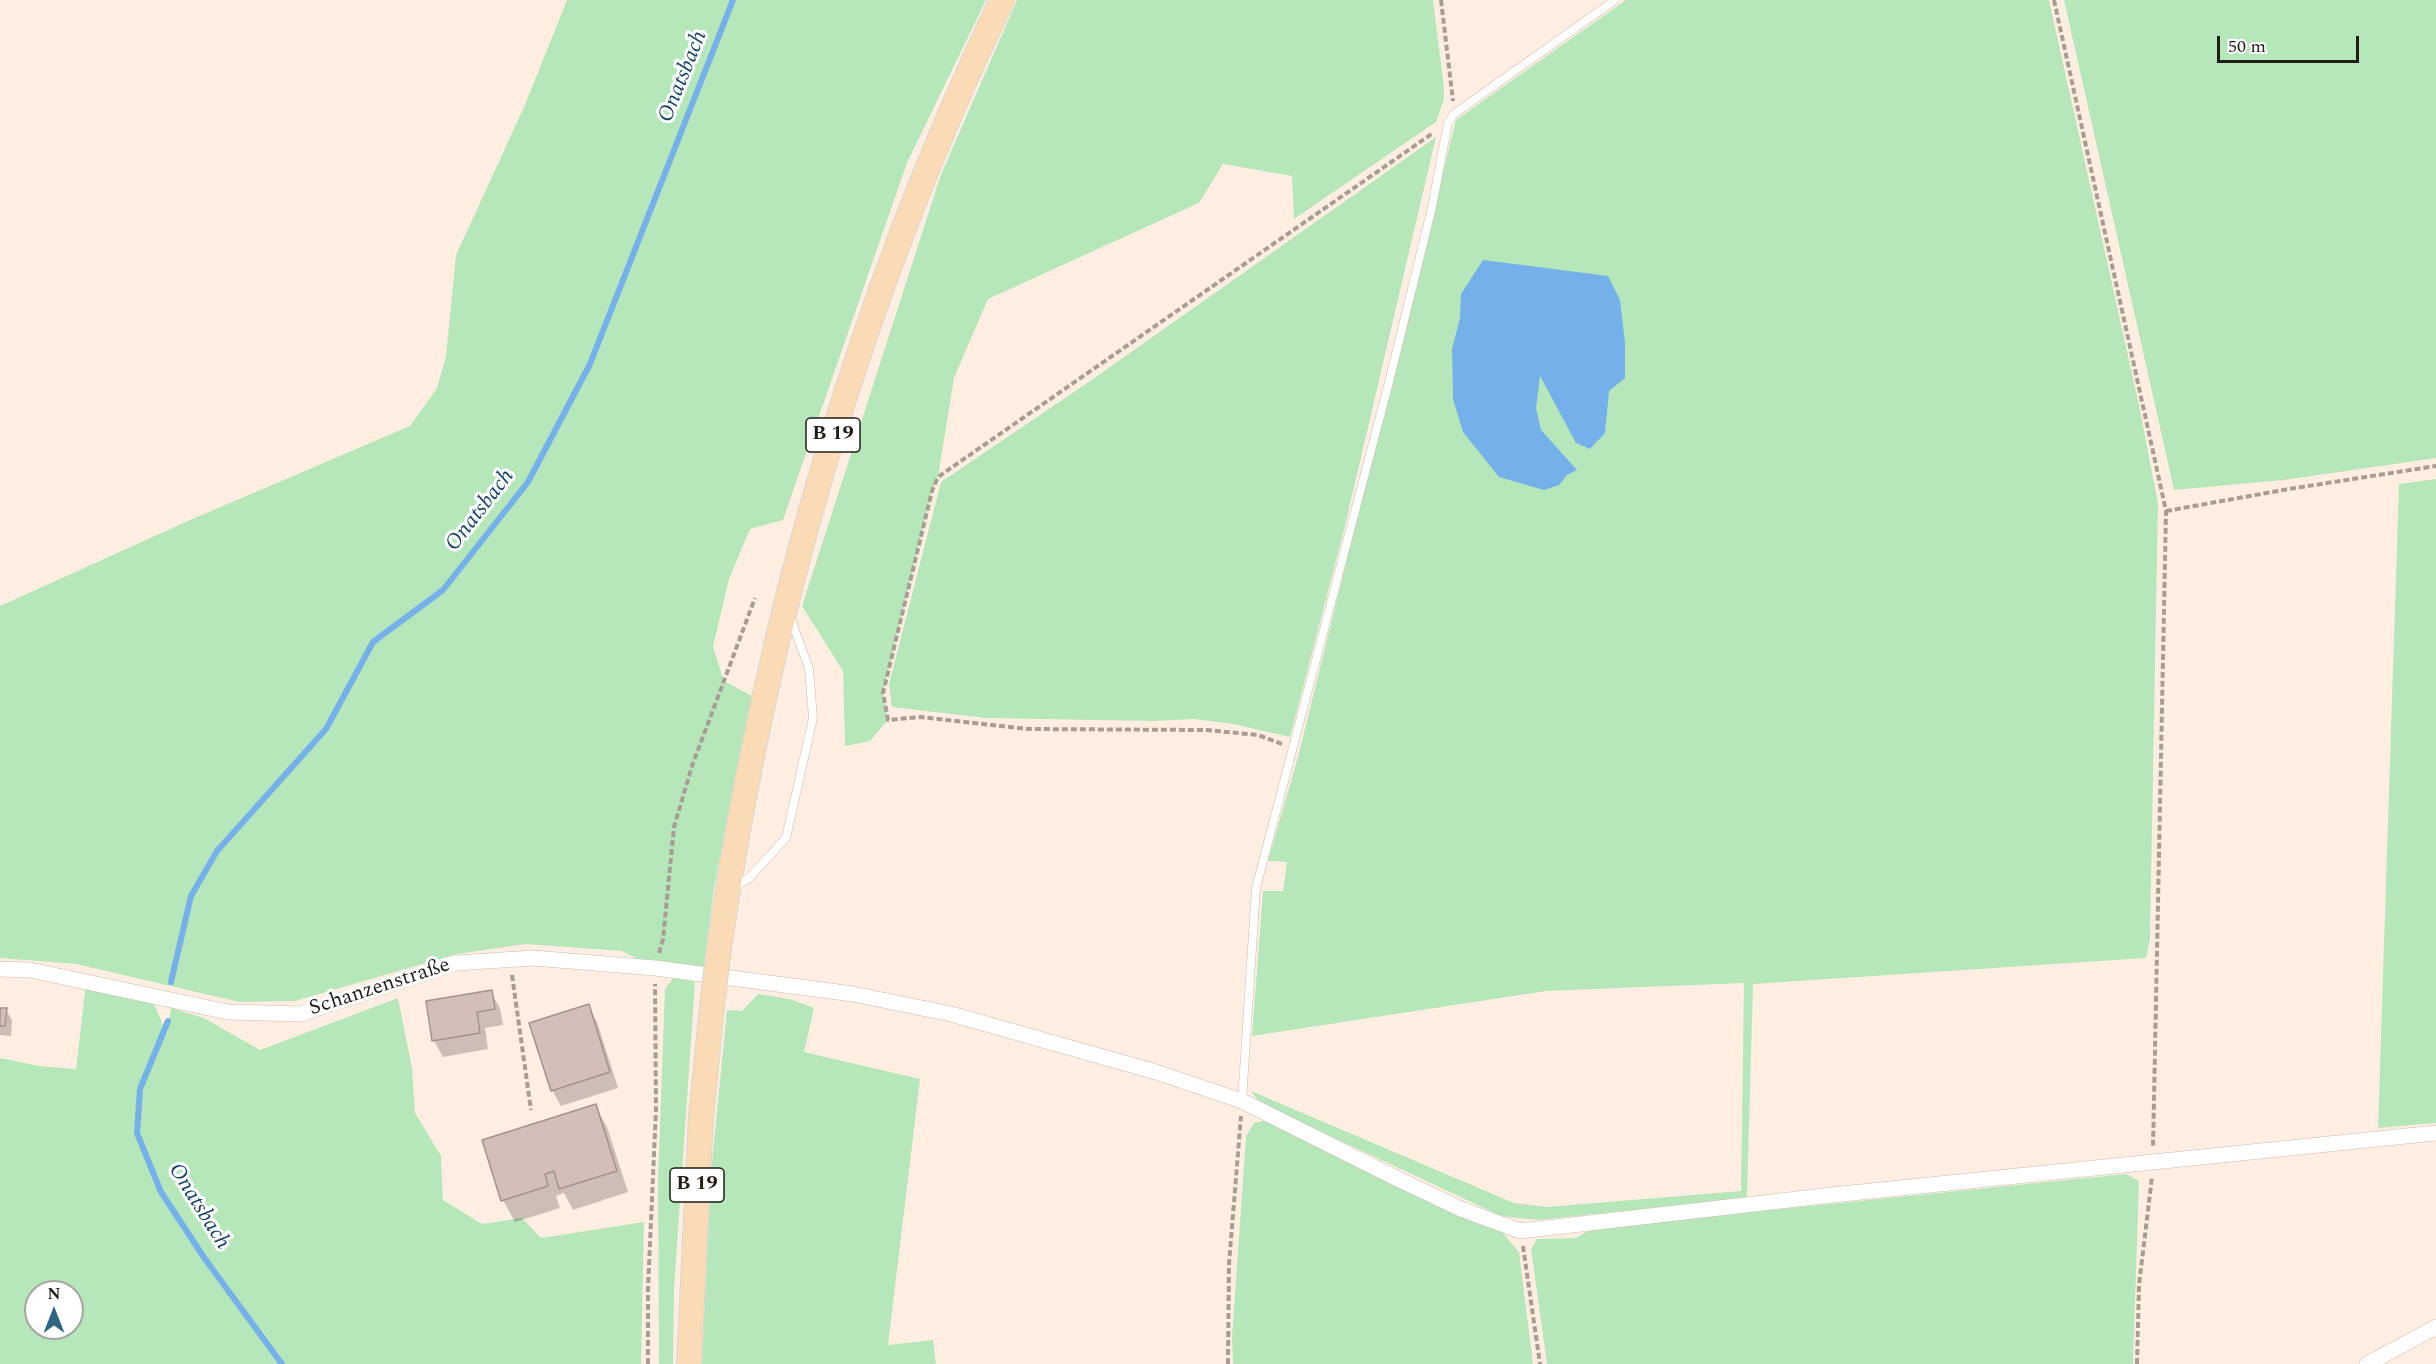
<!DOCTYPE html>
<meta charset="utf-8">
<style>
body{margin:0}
#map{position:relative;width:2436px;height:1364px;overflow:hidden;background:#ffeee1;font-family:Spectral,serif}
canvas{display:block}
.north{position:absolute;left:24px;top:1280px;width:60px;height:60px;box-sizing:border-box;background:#fff;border:2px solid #a7a4a2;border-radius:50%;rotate:0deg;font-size:16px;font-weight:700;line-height:24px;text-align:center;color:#221c17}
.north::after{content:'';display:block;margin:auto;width:21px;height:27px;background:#2c667f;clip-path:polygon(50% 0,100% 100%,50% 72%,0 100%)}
.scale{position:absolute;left:2217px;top:36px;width:142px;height:27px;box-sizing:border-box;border:3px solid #221c17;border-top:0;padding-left:8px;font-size:18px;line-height:21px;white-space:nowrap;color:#221c17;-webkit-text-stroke:4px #fff;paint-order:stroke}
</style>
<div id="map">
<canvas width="2436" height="1364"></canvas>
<div class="north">N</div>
<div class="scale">50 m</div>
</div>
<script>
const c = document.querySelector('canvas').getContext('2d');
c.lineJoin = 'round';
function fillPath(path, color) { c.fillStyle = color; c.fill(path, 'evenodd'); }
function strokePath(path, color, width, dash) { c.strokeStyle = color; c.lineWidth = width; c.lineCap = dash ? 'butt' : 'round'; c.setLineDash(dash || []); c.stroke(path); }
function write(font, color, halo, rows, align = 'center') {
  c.font = font + ' Spectral,serif'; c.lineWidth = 6; c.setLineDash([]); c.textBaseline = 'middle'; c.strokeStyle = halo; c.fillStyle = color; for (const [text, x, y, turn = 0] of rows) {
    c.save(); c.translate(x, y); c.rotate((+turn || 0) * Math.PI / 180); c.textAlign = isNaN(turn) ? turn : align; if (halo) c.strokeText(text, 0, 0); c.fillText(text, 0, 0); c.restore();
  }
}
fillPath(new Path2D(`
 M567,0H986L907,163L783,520L750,529L729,579L713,647L724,681L752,696L714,888L703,972L655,968L622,951L526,944L457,954L295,1001L239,1002L76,964L0,958V606L190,520L410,426L437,388L446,356L456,255L524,107Z
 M1017,0H1433L1444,87V99L1436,122L1294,219L1292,176L1223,164L1199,203L988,299L954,378L938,477L932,491L883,693L888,720L870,741L845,746L843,671L802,606L940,177Z
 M1626,0H2049L2139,405L2158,503L2150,939L2146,958L1753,984L1747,1198L1538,1220L1501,1216L1260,1103L1251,1091L1514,1203L1547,1207L1741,1191L1744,983L1546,991L1252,1036L1263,891H1283L1287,862L1268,861L1298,757L1456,120Z
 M2064,0H2436V458L2284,480L2174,490Z
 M1436,137L1344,530L1290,737L1233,724L1193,719L1154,721L985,718L892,707L889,684L941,482L1090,381Z
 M2436,479V1123L2378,1128L2399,484Z
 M674,977L695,982L674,1290L673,1364H659L658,1179L665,989Z
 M86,983L151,997L167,1034L171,1008L204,1018L260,1050L398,998L412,1068L415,1113L441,1156L443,1200L482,1224L522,1218L541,1238L644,1222L641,1364H0V1058L39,1066L76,1069ZM36,1292H72V1328H36Z
 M758,994L790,999L814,1008L804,1052L920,1079L888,1345L933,1340L936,1364H702L711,1172L727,1010L742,1011Z
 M1266,1120L1502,1232L1519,1252L1533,1364H1233L1232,1337L1246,1136L1254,1123Z
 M2126,1174L2139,1181L2133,1364H1547L1531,1249L1537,1239L1576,1238L1593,1228Z`), '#b6e7ba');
fillPath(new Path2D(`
 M1483,260L1608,276L1620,300L1625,343V378L1609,391L1605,433L1590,449L1576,443L1540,376L1536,408L1541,430L1577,470L1567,475L1559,485L1544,490L1499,477L1463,432L1453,399L1452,349L1460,318L1461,294Z`), '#75b0eb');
fillPath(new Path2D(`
 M491,992L500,1008L503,1025L485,1028L488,1049L443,1057L434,1041Z
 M588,1006L597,1022L618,1088L561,1106L552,1090Z
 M0,1009L6,1010L12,1020L11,1036L0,1035Z
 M595,1106L607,1127L628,1192L573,1210L564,1193L556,1196L560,1208L515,1222L503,1200L484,1141Z`), '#0003');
strokePath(new Path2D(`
 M171,982L191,896L217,851L326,729L373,642L443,590L528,482L590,364L733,0
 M168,1021L140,1089L137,1133L161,1192L205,1259L282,1364`), '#75b0eb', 6);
const building = new Path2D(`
 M492,990L495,1009L477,1012L480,1033L432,1041L426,1001Z
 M589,1004L610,1072L551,1091L529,1023Z
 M0,1008H7L5,1026H0Z
 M596,1104L617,1171L559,1189L554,1171L545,1174L548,1186L501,1201L482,1140Z`);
fillPath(building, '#d3beba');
strokePath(building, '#a5918d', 1.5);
const lane = new Path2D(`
 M734,887L749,878L786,838L813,718L809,669L791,619
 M1242,1101L1256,888L1389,382L1432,207L1448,123L1454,114L1615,0`);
const street = new Path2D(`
 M0,969L30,970L228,1012L300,1014L456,963L533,958L655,968L853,994L951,1014L1156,1072L1242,1101L1398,1179L1461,1209L1520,1231L1832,1195L2436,1133
 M2367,1364L2436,1327`);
const primary = new Path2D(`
 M719,948C766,621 859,298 1002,0
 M689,1364L701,1117L712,1006`);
strokePath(lane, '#cbbbae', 9);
strokePath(street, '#cbbbae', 16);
strokePath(primary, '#d7d6d5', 26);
strokePath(new Path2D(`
 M1441,0L1453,101
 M2054,0L2166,511L2153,1148
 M2166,511L2289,489L2436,466
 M1282,744L1258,735L1207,730L1028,729L921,717L888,720L883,693L932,491L938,477L1433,133
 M659,953L663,939L674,827L692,766L755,598
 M512,975L531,1110
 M1523,1246L1540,1364
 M648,1364V1289L656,1109L655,984
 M1228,1364L1229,1264L1241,1116
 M2137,1364L2139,1285L2152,1177`), '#a99d93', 4, [6, 3]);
strokePath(lane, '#fff', 8);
strokePath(street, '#fff', 15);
strokePath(primary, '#fadbb5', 24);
const primaryBridge = new Path2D(`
 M712,1006L719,948`);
strokePath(primaryBridge, '#d7d6d5', 26, []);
strokePath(primaryBridge, '#fadbb5', 24);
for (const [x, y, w] of [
 [833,435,54],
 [697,1185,54]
]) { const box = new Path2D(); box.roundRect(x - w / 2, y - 17, w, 34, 4.5); c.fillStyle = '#fff'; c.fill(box); strokePath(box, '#221c17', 1.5); }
write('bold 20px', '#221c17', null, [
 ["B 19",833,435],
 ["B 19",697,1185]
]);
write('21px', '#221c17', '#fff', [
 ["Schanzenstraße",380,988,-18]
]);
write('italic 22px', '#174168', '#fff', [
 ["Onatsbach",684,77,-68],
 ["Onatsbach",481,511,-52],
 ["Onatsbach",198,1207,58]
]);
</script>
